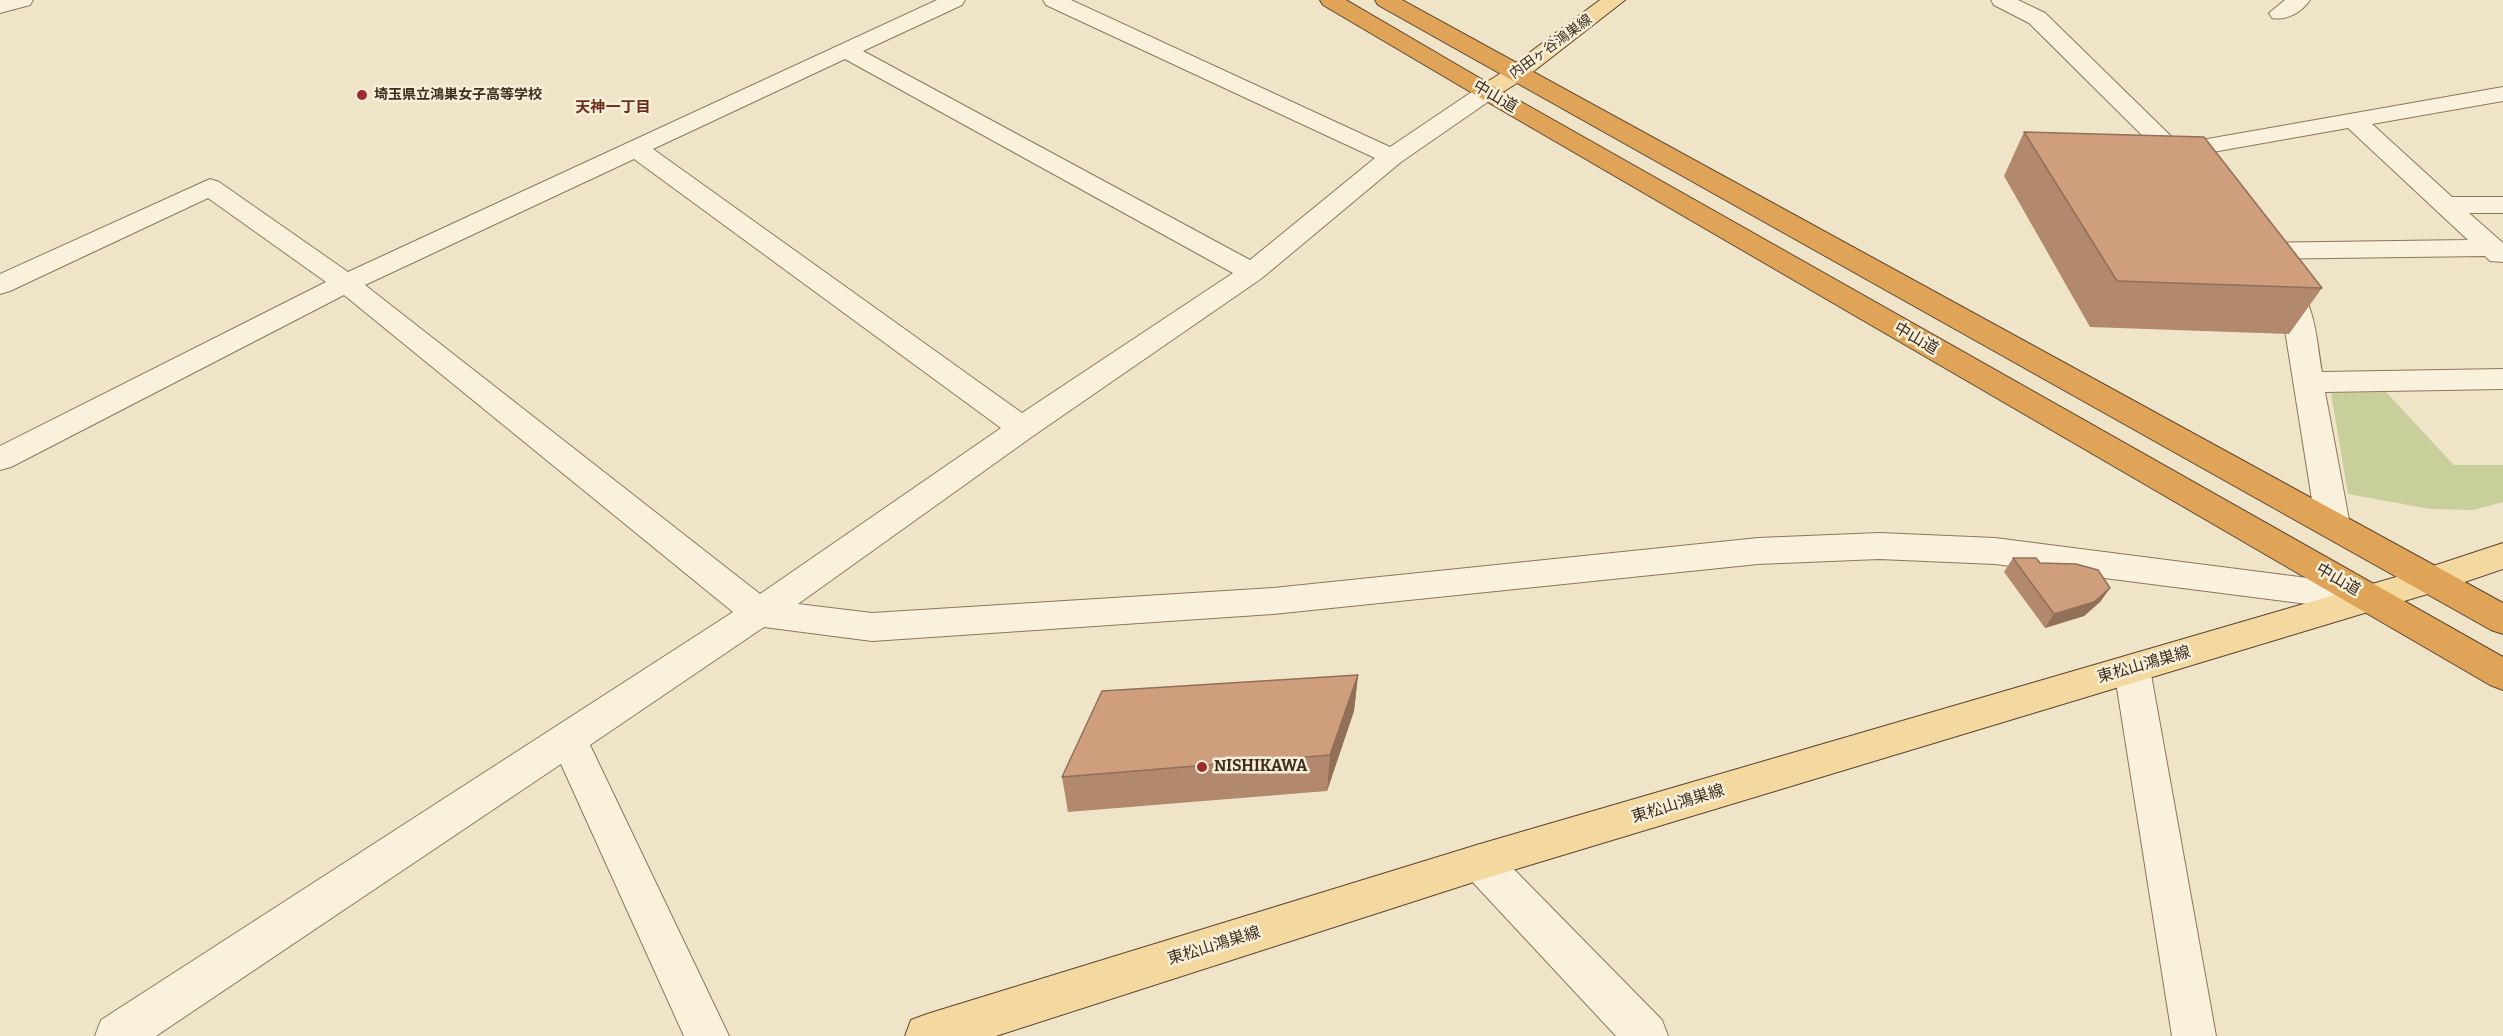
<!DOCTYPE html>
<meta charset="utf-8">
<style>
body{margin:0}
canvas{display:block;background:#f0e4c8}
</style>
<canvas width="2503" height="1036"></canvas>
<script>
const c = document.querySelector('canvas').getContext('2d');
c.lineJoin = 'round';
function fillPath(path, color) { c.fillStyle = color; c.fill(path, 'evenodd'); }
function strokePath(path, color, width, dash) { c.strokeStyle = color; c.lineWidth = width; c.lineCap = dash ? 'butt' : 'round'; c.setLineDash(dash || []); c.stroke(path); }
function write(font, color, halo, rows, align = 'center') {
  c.font = font + ' Bitter,"Noto Sans JP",serif'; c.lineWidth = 5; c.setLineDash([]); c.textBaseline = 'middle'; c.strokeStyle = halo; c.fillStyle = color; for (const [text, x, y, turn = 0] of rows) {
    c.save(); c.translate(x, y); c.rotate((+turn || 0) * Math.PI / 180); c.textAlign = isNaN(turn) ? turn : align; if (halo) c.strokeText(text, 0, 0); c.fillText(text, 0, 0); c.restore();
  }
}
fillPath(new Path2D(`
 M2386,392L2454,465H2503V502L2473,510L2430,509L2348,494L2331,393Z`), '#c9cf9b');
const minor = new Path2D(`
 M0,0H33L30,5L0,13Z
 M937,0H965L962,5L863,51L1250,260L1375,158L1046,5L1043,0H1071L1390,147L1479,87L1487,85L1495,87L1499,92L1495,97L1401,162L1262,278L1033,436L798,604L872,613L1273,588L1758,538L1879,533L1995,538L2370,586L2382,589L2387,599L2382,609L2370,612L1995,564L1879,559L1758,564L1273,614L872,641L764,627L590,745L729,1036H684L561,764L156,1036H95L101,1020L733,612L344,295L11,467L0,470V446L326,282L208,198L10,291L0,294V274L210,179L219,182L348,272ZM845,59L1233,273L1022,413L653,149ZM634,159L1001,428L760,594L365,285Z
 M1991,0H2018L2045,13L2179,144L2503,87V101L2372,124L2452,197H2503V213H2469L2503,243V262L2490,261L2485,256L2253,259L2243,257L2240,251L2243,245L2253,243L2468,240L2348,128L2190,156L2199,168L2195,173C2178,177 2174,169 2164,157L2029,23L1994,5Z
 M2285,0H2310C2302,12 2286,21 2272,18L2269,13Z
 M2278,275C2316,284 2316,341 2322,372L2503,369V389L2325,392L2350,525L2345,534L2333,537L2321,534L2316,525L2281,305L2264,283L2268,277Z
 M2132,654L2145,659L2150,669L2216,1036H2172L2114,669L2119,659Z
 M1480,844L1494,849L1662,1020L1668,1036H1616L1466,875L1460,862L1466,849Z`);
const major = new Path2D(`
 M1600,0H1625L1525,78L1495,97L1487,99L1479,97L1475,92L1479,87L1509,68Z
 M2503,543V569L2444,589L1480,880L996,1036H905L911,1020L927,1014L1480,844L2427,568Z`);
const highway = new Path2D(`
 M1320,0H1346L1495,87L2503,657V690L2490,685L1479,97L1323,5Z
 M1375,0H1402L2503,603V634L2491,630L1378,5Z`);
strokePath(minor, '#8d765c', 2);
strokePath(major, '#5b4430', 2);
strokePath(highway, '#5b4430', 2);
fillPath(minor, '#faf1dc');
fillPath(major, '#f3d9a0');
fillPath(highway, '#e0a458');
fillPath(new Path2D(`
 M2024,132L2322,288L2289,334L2090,327L2004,176Z
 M2013,558L2040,563L2110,588L2100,602L2084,616L2045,628L2004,572Z
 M1358,675L1354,711L1327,791L1068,812L1062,777Z`), '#b2896c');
fillPath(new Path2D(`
 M2110,588L2100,602L2084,616L2045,628L2054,614Z
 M1358,675L1354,711L1327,791L1330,755Z`), '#916f58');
const building = new Path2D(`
 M2024,132L2204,137L2322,288L2117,281Z
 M2013,558H2036L2040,563L2076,564L2098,570L2110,588L2094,602L2054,614Z
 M1358,675L1330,755L1062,777L1102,691Z`);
fillPath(building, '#cf9f7d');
strokePath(building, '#916f58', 1.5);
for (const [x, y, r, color] of [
 [362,95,6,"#9e2a2b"],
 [1202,767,6,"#9e2a2b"]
]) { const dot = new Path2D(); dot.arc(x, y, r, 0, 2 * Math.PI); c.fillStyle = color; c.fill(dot); strokePath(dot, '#f7eed8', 2); }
write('14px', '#3d2e20', '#f7eed8', [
 ["内田ヶ谷鴻巣線",1551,47,-36]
]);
write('bold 14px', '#3d2e20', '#f7eed8', [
 ["埼玉県立鴻巣女子高等学校",374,95]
], 'left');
write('bold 15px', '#6b2e1e', '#f7eed8', [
 ["天神一丁目",613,108]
]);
write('16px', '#3d2e20', '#f7eed8', [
 ["中山道",1495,97,30],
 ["中山道",1916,339,30],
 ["中山道",2338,580,30],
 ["東松山鴻巣線",2144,665,-16],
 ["東松山鴻巣線",1678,804,-17],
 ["東松山鴻巣線",1214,946,-17]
]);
write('bold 16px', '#3d2e20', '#f7eed8', [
 ["NISHIKAWA",1214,767]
], 'left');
</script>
